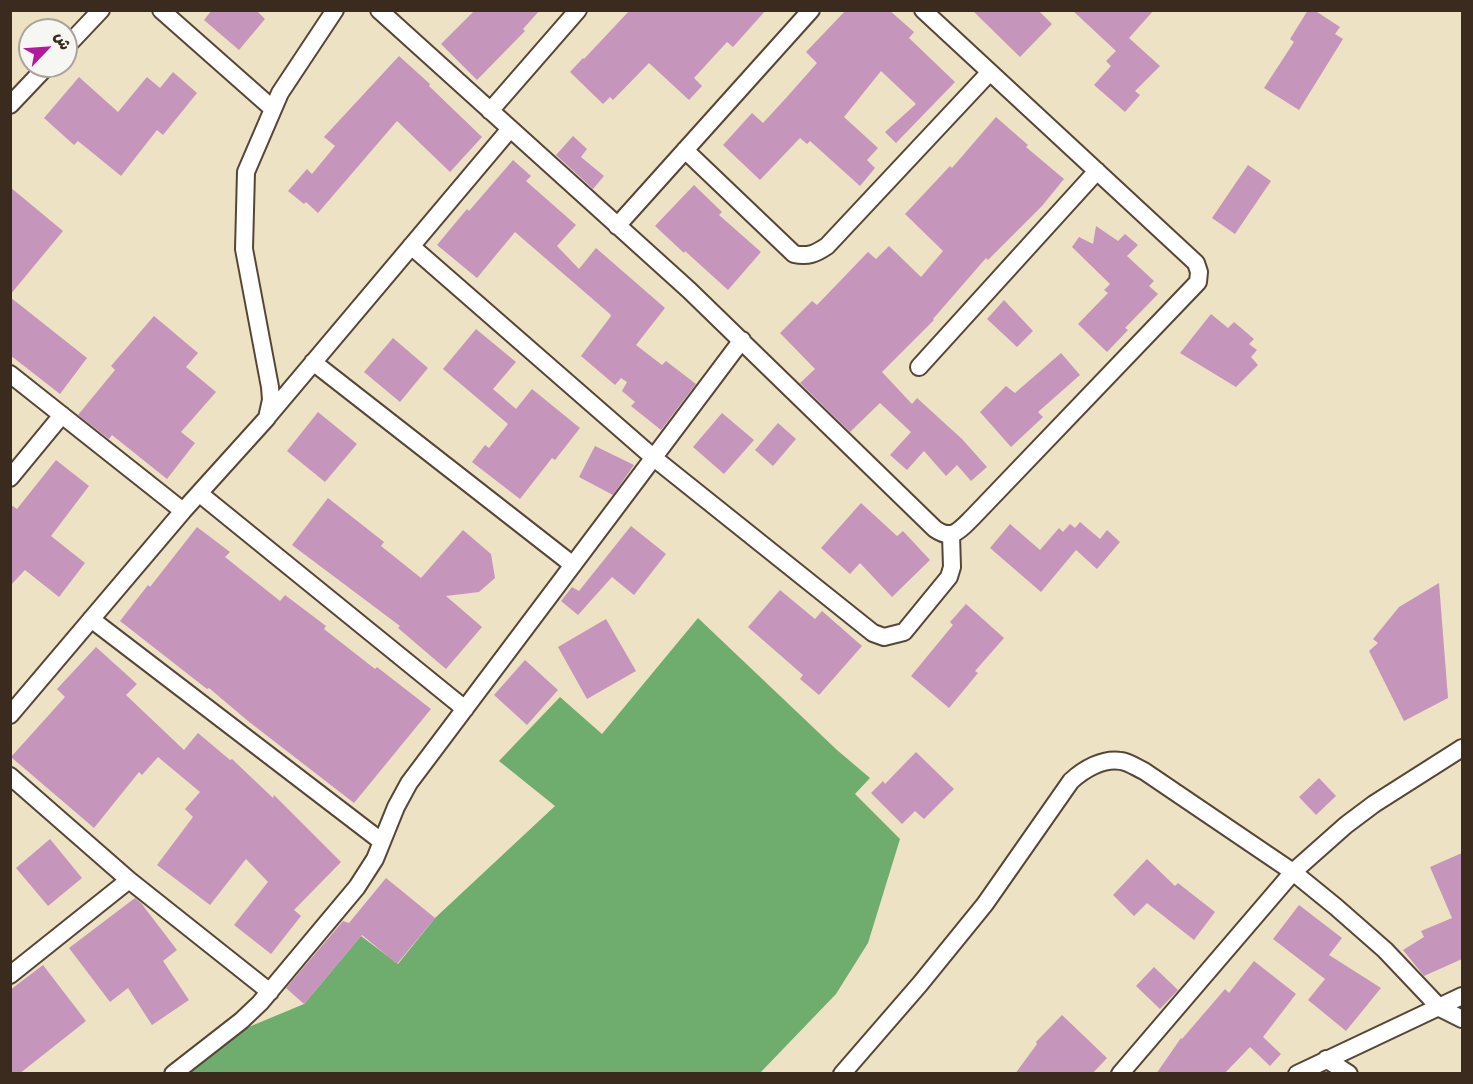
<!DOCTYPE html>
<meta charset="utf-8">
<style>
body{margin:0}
#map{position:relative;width:1473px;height:1084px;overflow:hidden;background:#ede2c4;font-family:Caveat,"Playpen Sans Arabic",sans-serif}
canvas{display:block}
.frame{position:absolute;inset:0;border:12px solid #3b2a1e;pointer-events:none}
.north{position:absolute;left:18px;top:18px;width:60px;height:60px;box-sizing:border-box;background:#f6f6f2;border:2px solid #aba49d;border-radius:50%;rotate:65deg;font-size:16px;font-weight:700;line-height:24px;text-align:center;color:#3b2a1e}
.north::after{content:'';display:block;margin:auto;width:21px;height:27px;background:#b5179e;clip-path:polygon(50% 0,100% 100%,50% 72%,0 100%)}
</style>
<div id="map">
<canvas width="1473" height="1084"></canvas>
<div class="frame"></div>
<div class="north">ش</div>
</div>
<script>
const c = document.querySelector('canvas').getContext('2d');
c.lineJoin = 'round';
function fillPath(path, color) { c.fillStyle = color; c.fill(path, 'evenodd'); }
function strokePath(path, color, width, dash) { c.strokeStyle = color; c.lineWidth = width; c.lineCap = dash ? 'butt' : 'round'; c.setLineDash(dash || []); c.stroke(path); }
fillPath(new Path2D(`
 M698,618L837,750L870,778L855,794L900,839L868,943L836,994L760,1073L173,1074L215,1041L304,1004L361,936L398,964L435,918L555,806L499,761L560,697L602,734Z`), '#6fad6e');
fillPath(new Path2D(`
 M212,10H256L265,19L239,50L204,20Z
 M475,10H540L523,29L525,31L477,80L441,44Z
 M630,10H766L733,47L727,42L694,78L702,86L689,100L649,63L613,100L610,97L603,104L570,72L583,58L584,59Z
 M846,10H889L914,32L909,38L955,82L896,143L885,132L916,104L881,71L844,117L878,148L867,160L875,168L860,186L810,141L807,144L800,138L760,180L723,145L752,113L763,123L786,98L817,63L806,52Z
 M972,10H1038L1052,24L1020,57Z
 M1072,10H1154L1129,38L1160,66L1135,91L1140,95L1125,112L1094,85L1111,66L1106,61L1116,51Z
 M1308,10H1314L1340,27L1335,34L1343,39L1299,110L1264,88L1294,42L1290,39Z
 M399,56L430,84L429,86L482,137L450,172L397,121L318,213L306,202L304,204L288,191L307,169L312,174L335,146L324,137Z
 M173,72L197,93L163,135L157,130L121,176L78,141L74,145L44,118L79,77L118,112L147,77L160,88Z
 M996,117L1028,145L1026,147L1064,179L1042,206L988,260L986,258L933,319L934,320L882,372L912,404L917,398L962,439L987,467L971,481L957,465L946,476L924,451L907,470L890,455L911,432L880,403L850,432L800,383L815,369L780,333L812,301L817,305L868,252L876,259L889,246L921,277L943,251L905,214L950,166L952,168Z
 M573,136L587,149L581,157L604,176L593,189L556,155Z
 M513,160L531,176L526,181L576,225L557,246L579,269L596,248L665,308L636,345L662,365L666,361L696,384L661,430L631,406L635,402L622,391L627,382L621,378L615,385L581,356L611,316L610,314L515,232L477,278L437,245L467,209L469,211Z
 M1248,165L1271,181L1235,234L1212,218Z
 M694,185L722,212L719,215L761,252L728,290L685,251L684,253L655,226Z
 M10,187L63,231L10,295Z
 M1096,226L1118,241L1125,234L1138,245L1127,256L1154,281L1149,286L1158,294L1125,328L1128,330L1107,352L1078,324L1108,293L1104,290L1110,284L1072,247L1079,237L1093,244Z
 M10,297L87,358L60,394L10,355Z
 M1004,300L1033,331L1017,347L987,319Z
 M1211,314L1228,328L1234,322L1254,339L1249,344L1257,350L1251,357L1258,365L1236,387L1180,353Z
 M154,316L198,353L186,367L216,392L181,432L195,443L167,479L112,435L109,439L78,415L115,370L111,366Z
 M476,329L516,362L493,389L516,409L532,389L580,428L555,460L552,458L520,499L472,462L485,445L489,448L508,424L443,369Z
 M393,338L428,368L400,402L364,372Z
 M1061,353L1080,375L1038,412L1043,417L1011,447L980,412L1006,386L1015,393Z
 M318,412L357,444L325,482L287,451Z
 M722,413L754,440L724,474L693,447Z
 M778,423L796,439L773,466L755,450Z
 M595,446L634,465L613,495L579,477Z
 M56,460L89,486L51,536L85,563L59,597L25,570L10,586V504L17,509Z
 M328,498L384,542L381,546L421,578L463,530L491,554L495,578L479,592L446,596L482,627L446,669L398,628L400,626L292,545Z
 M861,503L897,536L903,531L930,560L892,597L860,563L850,574L821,548Z
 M1080,522L1100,539L1107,530L1120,542L1097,569L1076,550L1041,592L990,548L1010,524L1040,550L1059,528L1063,532L1070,524L1075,528Z
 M631,526L666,554L634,595L612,577L578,615L561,601L572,587L579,591Z
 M197,527L230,552L225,557L280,601L285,595L326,626L324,629L375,669L377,667L431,709L354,803L248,721L209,688L207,689L120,621L148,585L150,587Z
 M1439,583L1448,698L1404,721L1369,651L1378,643L1373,639L1399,607Z
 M780,590L815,619L822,611L862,646L819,695L800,679L803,675L748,627Z
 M966,604L1004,638L975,671L978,673L949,708L911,676L953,625L950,622Z
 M606,619L636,671L587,699L558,647Z
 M96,647L137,684L126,695L184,750L198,733L230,760L232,759L273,798L274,795L341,862L294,910L301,916L271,954L234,925L268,882L246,859L210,905L157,865L193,817L185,809L200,792L158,757L142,775L139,772L94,828L11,757L65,697L57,689Z
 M525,660L558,690L527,725L494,695Z
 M916,752L954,789L924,819L915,811L902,824L871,793L883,781L885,784Z
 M1319,778L1336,796L1316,815L1299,797Z
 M50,839L82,878L48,906L16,868Z
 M1462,853V959L1424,976L1403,950L1424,937L1421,931L1452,918L1430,867Z
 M1147,859L1175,886L1178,883L1215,912L1194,940L1147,903L1134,916L1113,895Z
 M386,878L435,918L397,964L362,935L304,1004L286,988L343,921L349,923Z
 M135,898L141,903L177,950L163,961L189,1000L152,1025L128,988L110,1002L69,948Z
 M1299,905L1342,938L1329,955L1381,988L1346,1031L1308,1000L1325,979L1273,939Z
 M1254,961L1296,994L1263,1037L1281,1054L1270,1066L1250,1047L1224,1074H1156L1181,1038L1182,1039L1225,989L1229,993Z
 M43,965L86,1021L19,1074H10V990Z
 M1154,967L1178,990L1160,1009L1136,986Z
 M1062,1015L1107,1058L1092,1074H1015L1037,1044L1036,1042Z`), '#c695bb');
const street = new Path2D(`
 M161,10L273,109
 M379,10L689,290L935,529C952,541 960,530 972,518L1198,282L1199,272L1196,263L923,10
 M66,47L101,10
 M10,105L47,66
 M490,111L578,10
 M685,150L794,254C808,257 815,254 827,246L990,72
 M617,226L811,10
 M411,246L654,458L873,633L884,637L904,632L949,577L952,567L951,535
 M313,362L573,565
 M919,367L1097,171
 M10,374L183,511
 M269,415L510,129
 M10,478L62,415
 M200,494L465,709
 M91,619L381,841
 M10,715L183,511L267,418L271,400L270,387L244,249L246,172L280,93L335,10
 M10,776L129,880L270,992
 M10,975L129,880
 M1326,1059L1349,1074
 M173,1074L241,1021L260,1003L357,887L375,859L396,807L409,783L742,340
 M842,1074L920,984L985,904L1071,781C1084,769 1103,758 1121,761C1129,762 1137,768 1144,771L1293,872L1336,907L1385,950L1440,1008L1462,1019
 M1120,1074L1293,872L1346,825L1374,804L1462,748
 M1297,1074L1462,996`);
strokePath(street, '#564637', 20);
strokePath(street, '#fff', 16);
</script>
